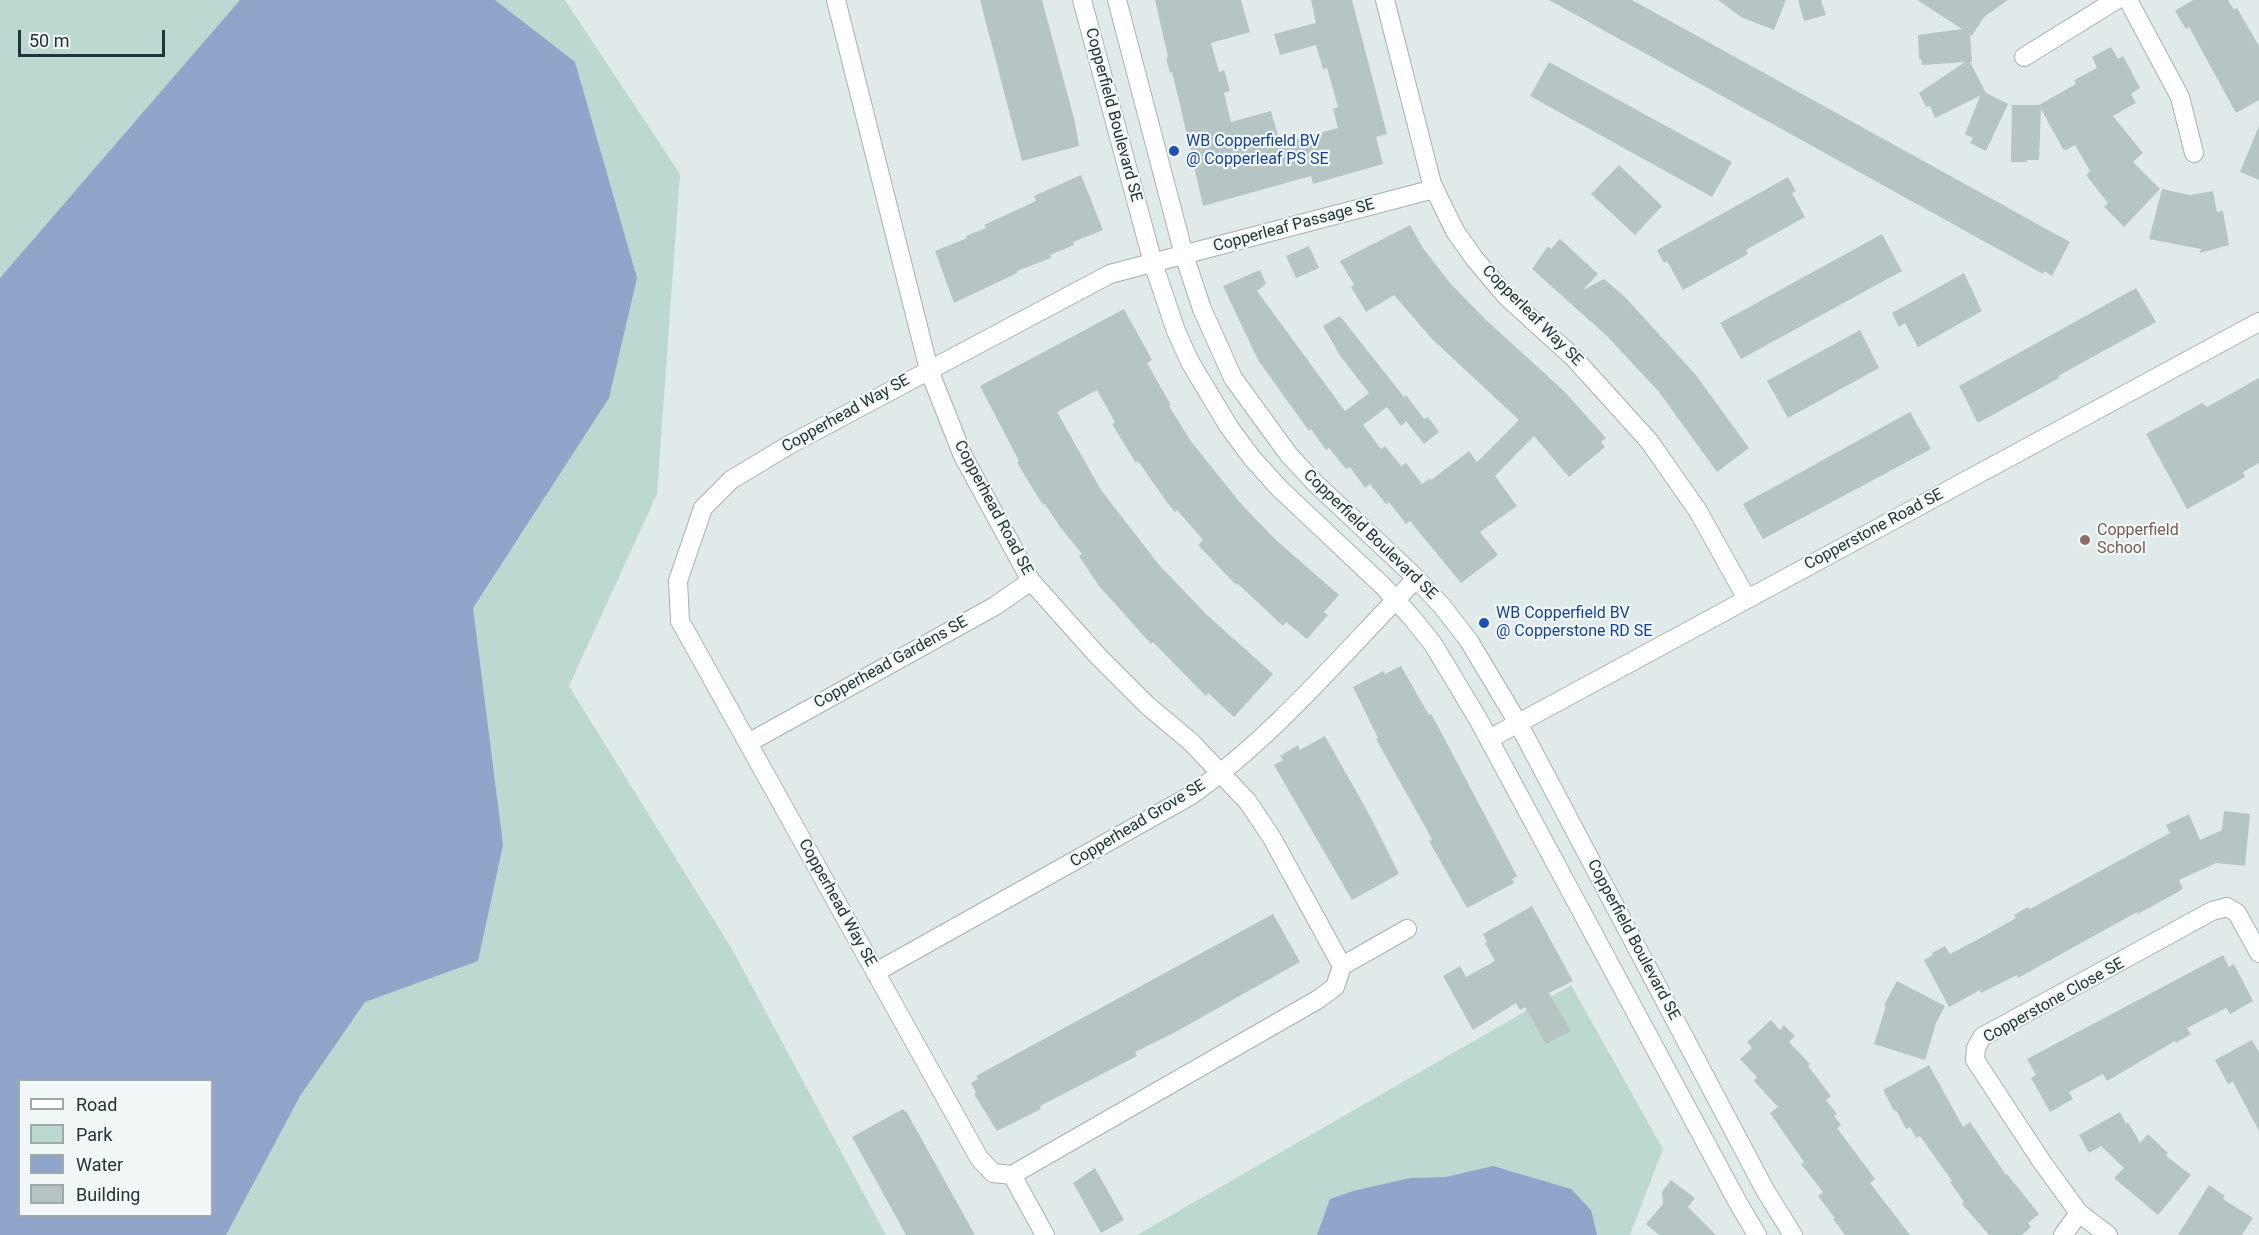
<!DOCTYPE html>
<style>
body{margin:0}
#map{position:relative;width:2259px;height:1235px;overflow:hidden;background:#e1eaea;font-family:Roboto,sans-serif}
canvas{display:block}
.legend{position:absolute;left:18px;top:1079px;width:195px;height:138px;box-sizing:border-box;background:#f1f7f7;border:2px solid #9fa9ab;margin:0;padding:8px 10px;list-style:none;font-size:18px;color:#233438}
.legend li{display:flex;align-items:center;gap:12px;height:30px}
.legend b{width:30px;border:2px solid #9fa9ab}
.scale{position:absolute;left:18px;top:30px;width:147px;height:27px;box-sizing:border-box;border:3px solid #233438;border-top:0;padding-left:8px;font-size:18px;line-height:21px;white-space:nowrap;color:#233438;-webkit-text-stroke:4px #f1f7f7;paint-order:stroke}
</style>
<div id="map">
<canvas width="2259" height="1235"></canvas>
<ul class="legend">
<li><b style="height:8px;background:#fff"></b>Road</li>
<li><b style="height:16px;background:#bcd9d1"></b>Park</li>
<li><b style="height:16px;background:#8fa5c9"></b>Water</li>
<li><b style="height:16px;background:#b7c4c4"></b>Building</li>
</ul>
<div class="scale">50 m</div>
</div>
<script>
const c = document.querySelector('canvas').getContext('2d');
c.lineJoin = 'round';
function fillPath(path, color) { c.fillStyle = color; c.fill(path, 'evenodd'); }
function strokePath(path, color, width, dash) { c.strokeStyle = color; c.lineWidth = width; c.lineCap = dash ? 'butt' : 'round'; c.setLineDash(dash || []); c.stroke(path); }
function write(font, color, halo, rows, align = 'center') {
  c.font = font + ' Roboto,sans-serif'; c.lineWidth = 4.5; c.setLineDash([]); c.textBaseline = 'middle'; c.strokeStyle = halo; c.fillStyle = color; for (const [text, x, y, turn = 0] of rows) {
    c.save(); c.translate(x, y); c.rotate((+turn || 0) * Math.PI / 180); c.textAlign = isNaN(turn) ? turn : align; if (halo) c.strokeText(text, 0, 0); c.fillText(text, 0, 0); c.restore();
  }
}
fillPath(new Path2D(`
 M0,0H565L680,174L657,494L569,686L732,949L886,1235H0ZM20,1080H212V1216H20Z
 M1571,985L1663,1149L1630,1235H1137Z`), '#bcd9d1');
fillPath(new Path2D(`
 M240,0H495L575,62L637,278L609,398L473,608L503,845L478,961L365,1002L300,1096L226,1235H0V278ZM212,1080V1216H20V1080Z
 M1493,1166L1571,1189L1591,1210L1597,1235H1317L1330,1199L1353,1191L1410,1178L1446,1177Z`), '#8fa5c9');
fillPath(new Path2D(`
 M980,0H1042L1075,122L1079,146L1022,161Z
 M1155,0H1241L1250,32L1211,43L1219,72L1224,70L1230,91L1224,93L1231,122L1271,111L1280,143L1338,128L1333,109L1338,107L1327,68L1323,69L1316,45L1280,55L1274,34L1316,23L1311,0H1352L1387,134L1376,137L1383,164L1313,184L1311,176L1203,206L1181,109L1172,72L1170,73L1166,58L1168,57Z
 M1549,0H1632L2070,242L2052,276L2044,271L2043,274Z
 M1718,0H1786L1774,30L1741,17Z
 M1798,0H1821L1826,15L1804,21Z
 M1917,0H2008L1984,17L1972,36L1970,35L1972,62H1970L1986,93L2008,104L1986,151L1970,143L1973,138L1965,134L1980,96L1935,118L1930,106L1926,107L1919,93L1965,62L1922,65L1921,59H1919L1918,35L1962,29Z
 M2193,0H2228L2234,10L2237,8L2259,46V100L2236,113L2189,27L2186,29L2175,11Z
 M2111,47L2118,59L2123,56L2140,88L2131,94L2136,103L2113,116L2143,153L2133,162L2160,189L2124,227L2104,207L2108,203L2086,175L2090,171L2075,145L2066,150L2063,149L2041,109L2039,160H2027V162H2011L2012,105H2039L2076,84L2074,80L2097,68L2092,57Z
 M1549,62L1732,162L1712,197L1530,96Z
 M2259,126V180L2240,172Z
 M1619,165L1662,206L1635,235L1591,194Z
 M1081,175L1103,230L1073,242L1074,245L1050,255L1051,258L1017,271V273L954,303L935,251L967,238L966,236L986,228L984,225L1036,201L1034,196Z
 M1788,177L1796,191L1792,193L1805,217L1746,250L1748,254L1683,290L1667,261L1664,263L1657,250Z
 M2162,189L2190,195L2213,191L2217,212L2223,211L2229,245L2200,253L2201,249L2149,239Z
 M1410,225L1423,248L1450,283L1485,319L1565,392L1606,438L1601,442L1605,447L1569,477L1534,436L1495,476L1517,506L1480,532L1498,555L1461,583L1410,521L1406,524L1389,502L1386,504L1370,484L1365,488L1350,467L1346,469L1329,448L1326,450L1311,429L1309,431L1258,360L1223,286L1260,270L1266,284L1257,291L1345,411L1369,393L1341,357L1323,326L1340,316L1404,397L1406,395L1424,419L1428,417L1439,432L1424,444L1406,421L1401,426L1387,407L1363,425L1381,449L1385,446L1401,466L1406,463L1422,484L1430,478L1431,480L1469,451L1477,462L1519,420L1432,339L1394,295L1366,312L1351,287L1354,285L1340,261Z
 M1882,234L1902,271L1741,359L1720,323Z
 M1560,239L1598,274L1583,290L1604,279L1626,298L1695,374L1749,448L1717,472L1659,392L1607,336L1532,269L1548,246L1551,249Z
 M1309,246L1319,268L1296,278L1286,256Z
 M1964,273L1982,311L1918,347L1905,323L1899,327L1892,313Z
 M2136,288L2156,322L2058,376L2059,378L1978,423L1959,386Z
 M1124,309L1152,360L1147,363L1171,405L1169,406L1190,440L1242,505L1277,541L1339,595L1324,612L1328,615L1307,639L1286,622L1283,626L1237,583L1236,585L1198,545L1203,540L1177,510L1175,512L1168,504L1138,461L1136,463L1112,424L1115,422L1097,390L1057,412L1101,490L1160,566L1207,615L1273,674L1234,717L1208,693L1206,696L1195,685L1153,642L1151,644L1099,586L1079,556L1082,554L1060,527L1045,504L1043,505L1025,476L1017,462L1019,461L980,386Z
 M1860,330L1879,368L1788,418L1767,381Z
 M2259,378V463L2243,472L2245,477L2187,509L2146,434L2202,403L2207,407Z
 M1910,412L1931,449L1763,539L1743,504Z
 M1401,666L1429,715L1431,714L1441,732L1517,876L1512,879L1514,883L1467,908L1429,841L1432,839L1376,739L1378,738L1353,687L1384,671L1385,674Z
 M1325,736L1370,816L1399,874L1352,900L1274,765L1283,760L1280,756L1298,745L1300,750Z
 M2224,811L2250,814L2245,866L2216,863L2179,880L2183,889L2138,914L2137,912L2018,978L2017,975L1981,993L1980,990L1949,1007L1924,960L1933,955L1932,953L1945,946L1950,954L1988,934L2016,918L2014,915L2028,907L2030,909L2170,833L2166,825L2189,814L2200,840L2222,830Z
 M1532,906L1573,981L1549,993L1571,1031L1546,1044L1525,1007L1520,1010L1516,1003L1473,1030L1443,976L1460,966L1466,977L1495,961L1485,943L1487,942L1483,934Z
 M1273,914L1300,962L1172,1034L1135,1052L1137,1056L1040,1106L1041,1109L997,1131L974,1094L976,1093L971,1083L978,1079L976,1076Z
 M2223,955L2229,967L2234,964L2253,1001L2230,1014L2226,1008L2187,1028L2191,1034L2176,1043L2175,1041L2107,1081L2103,1074L2069,1092L2073,1099L2050,1112L2031,1078L2036,1075L2027,1059Z
 M1897,981L1945,1006L1936,1023L1925,1060L1874,1044L1886,1006L1884,1005Z
 M1771,1020L1780,1030L1784,1025L1795,1036L1789,1042L1810,1064L1808,1066L1831,1096L1826,1100L1837,1114L1834,1116L1841,1125L1837,1128L1875,1179L1870,1183L1910,1235H1845L1833,1219L1835,1218L1818,1196L1823,1192L1801,1164L1804,1162L1770,1113L1778,1107L1754,1081L1757,1077L1740,1059L1752,1048L1747,1042Z
 M2252,1040L2259,1052V1131L2233,1082L2228,1084L2215,1060Z
 M1929,1065L1963,1127L1970,1122L2006,1175L2007,1174L2039,1214L2028,1223L2031,1227L2022,1235H1989L1962,1204L1964,1202L1950,1182L1952,1181L1920,1136L1916,1138L1910,1127L1906,1129L1896,1110L1894,1111L1883,1090Z
 M903,1109L905,1112L906,1111L975,1235H906L852,1137Z
 M2120,1112L2126,1124L2128,1122L2140,1143L2148,1134L2168,1153L2166,1156L2191,1175L2158,1215L2114,1178L2124,1168L2101,1146L2089,1153L2079,1135Z
 M1095,1168L1124,1220L1101,1233L1073,1183Z
 M1671,1180L1695,1198L1688,1207L1716,1235H1659L1646,1224L1663,1204L1662,1192Z
 M2209,1185L2225,1196L2223,1199L2253,1218L2242,1235H2178Z`), '#b7c4c4');
const street = new Path2D(`
 M836,0L929,370L963,456L1031,581L1097,655L1148,706L1191,742L1248,802L1272,838L1342,966L1335,987L1317,1000L1012,1175L993,1173L979,1158L680,621L678,581L703,508L731,480L789,445L1110,274L1434,189
 M1385,0L1432,184L1455,231L1474,258L1506,296L1573,357L1649,441L1698,511L1747,599
 M2128,0L2180,97L2194,153
 M2024,57L2116,0
 M1489,739L2259,322
 M748,743L995,606L1031,581
 M1342,966L1407,929
 M876,972L1190,796C1276,735 1343,653 1416,579
 M1012,1175L1045,1235
 M2063,1235L2079,1213
 M2108,1235L2079,1213L2042,1162L1975,1060L1976,1048L1982,1037L2212,911L2227,907L2237,913L2259,953`);
const secondary = new Path2D(`
 M1082,0L1153,263L1176,331L1190,362L1229,427L1252,458L1280,489L1383,586L1412,618L1433,644L1478,719L1737,1201L1757,1235
 M1117,0L1184,255L1202,309L1233,378L1289,455L1315,483L1412,574L1442,606L1469,641L1518,723L1765,1190L1793,1235`);
strokePath(street, '#a4b0b1', 20);
strokePath(secondary, '#a4b4b7', 20);
strokePath(street, '#fff', 18);
strokePath(secondary, '#fff', 18);
for (const [x, y, r, color] of [
 [1174,151,6,"#1a4fb4"],
 [2085,540,6,"#8d6e63"],
 [1484,623,6,"#1a4fb4"]
]) { const dot = new Path2D(); dot.arc(x, y, r, 0, 2 * Math.PI); c.fillStyle = color; c.fill(dot); strokePath(dot, '#f1f7f7', 2); }
write('16px', '#233438', '#f1f7f7', [
 ["Copperfield Boulevard SE",1113,115,75],
 ["Copperleaf Passage SE",1294,226,-15],
 ["Copperleaf Way SE",1532,316,45],
 ["Copperhead Way SE",846,414,-29],
 ["Copperhead Road SE",993,508,62],
 ["Copperstone Road SE",1874,530,-28],
 ["Copperfield Boulevard SE",1370,535,44],
 ["Copperhead Gardens SE",891,663,-29],
 ["Copperhead Grove SE",1138,824,-31],
 ["Copperhead Way SE",837,903,61],
 ["Copperfield Boulevard SE",1633,940,62],
 ["Copperstone Close SE",2054,1001,-29]
]);
write('16px', '#164399', '#f1f7f7', [
 ["WB Copperfield BV",1186,142],
 ["@ Copperleaf PS SE",1186,160],
 ["WB Copperfield BV",1496,614],
 ["@ Copperstone RD SE",1496,632]
], 'left');
write('16px', '#785e54', '#f1f7f7', [
 ["Copperfield",2097,531],
 ["School",2097,549]
], 'left');
</script>
